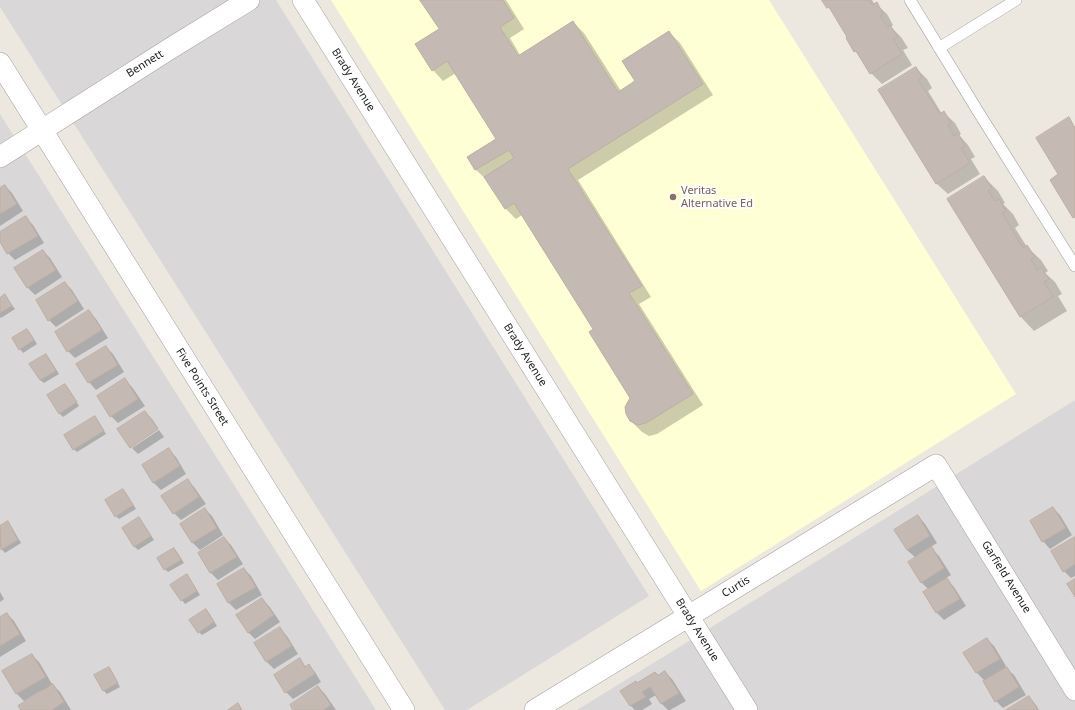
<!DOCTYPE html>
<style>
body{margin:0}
canvas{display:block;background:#ede8df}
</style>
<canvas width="1075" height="710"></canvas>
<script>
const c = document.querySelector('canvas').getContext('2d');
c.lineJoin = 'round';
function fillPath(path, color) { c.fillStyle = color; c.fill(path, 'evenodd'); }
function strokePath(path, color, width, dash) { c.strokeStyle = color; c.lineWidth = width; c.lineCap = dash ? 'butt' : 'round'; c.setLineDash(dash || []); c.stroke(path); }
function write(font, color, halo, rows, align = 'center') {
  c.font = font + ' "Noto Sans",sans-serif'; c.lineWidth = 4; c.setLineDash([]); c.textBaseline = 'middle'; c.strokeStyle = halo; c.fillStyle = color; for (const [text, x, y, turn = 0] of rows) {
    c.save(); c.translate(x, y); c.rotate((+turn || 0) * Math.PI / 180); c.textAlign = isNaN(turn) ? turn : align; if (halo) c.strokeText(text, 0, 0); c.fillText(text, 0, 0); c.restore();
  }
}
fillPath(new Path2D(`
 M0,0H276L649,596L467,710H445L0,7Z
 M0,114L376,710H0Z
 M1075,400V710H577L681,646Z`), '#d9d7d7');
fillPath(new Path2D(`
 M331,0H769L1016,394L701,591Z`), '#ffffd6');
fillPath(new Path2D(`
 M421,0H506L524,29L510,38L520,55L573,22L584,33L621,91L636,82L669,32L680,43L713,95L578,180L651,297L639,304L703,405L657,434L649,436L642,432L631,421V398L594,330L522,215L516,219L506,209L488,180H487L476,170L469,158L498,139L456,73L443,81L433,70L440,29Z
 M824,0H872L875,5L876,4L887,14L893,25L891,27L901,37L908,48L903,50L912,65L882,84L871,73L861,57L855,51L849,37L834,14L828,7Z
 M916,68L927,79L932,88L928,91L942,114L944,113L955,123L961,134L959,135L968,145L975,157L971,159L980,174L948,194L937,184L880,91Z
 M984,177L998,191L1005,203L1003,204L1013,214L1019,225L1015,228L1027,247L1041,260L1048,271L1045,273L1055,282L1062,294L1058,296L1067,311L1034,331L1021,317L948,199Z
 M5,186L12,193L23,211L0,226V189Z
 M26,218L33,225L44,243L15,260L8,253L0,240V234Z
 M43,251L50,258L62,277L35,295L28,288L15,268Z
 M65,283L72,290L84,309L56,327L49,320Z
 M5,296L15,309L1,318L0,317V299Z
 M89,312L96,319L108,338L75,358L68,351Z
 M27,330L30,333L37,344L23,353L20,349Z
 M106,347L113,354L124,372L96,390L89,382L78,364Z
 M46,355L49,358L59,374L44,383L40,380L31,364Z
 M125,380L132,387L145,406L118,423L111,416Z
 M65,385L68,388L79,406L63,417L59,413Z
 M145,412L152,419L158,428L131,446Z
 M95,417L98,421L106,434L77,452L74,449Z
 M159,430L164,437L138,454L132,448Z
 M169,450L176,457L186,474L161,490L154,483L143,466Z
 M187,480L194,487L206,504L181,520L174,513L163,496Z
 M126,493L136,509L119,519L116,516Z
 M1053,508L1060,515L1072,535L1050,549L1043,541Z
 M205,509L212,516L223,535L200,550L193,543L181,524Z
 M918,516L925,524L937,543L916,556L917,557L932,549L939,556L951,575L946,578L954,587L966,606L944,620L937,613L925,593L929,590L921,582L916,558L907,550Z
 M139,519L142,522L154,540L138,550L134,546Z
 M8,523L11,526L21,543L5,553L0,547V527Z
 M224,538L231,545L243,564L218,580L211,573L199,553Z
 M1075,538V576L1071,578L1064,571Z
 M174,549L177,552L184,563L168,572L165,569Z
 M244,569L251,576L262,595L236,610L229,603L218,585Z
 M187,576L190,579L200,595L185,604L182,600Z
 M0,592L4,599L0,602Z
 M262,599L269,606L280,622L255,639L248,632Z
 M206,610L209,613L217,626L202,635L199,632Z
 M7,614L14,621L26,641L0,657V618Z
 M280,629L287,636L298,654L274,669L267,662L255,644Z
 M987,639L994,646L1006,666L1005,667L1014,675L1026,695L1003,708L996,701L985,681L977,673Z
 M32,655L39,662L52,684L60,692L71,710H22L43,692L42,690L24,701L17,694Z
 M299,660L306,667L308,665L315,672L321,682L293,699L286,692Z
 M109,668L112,672L120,687L107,694L104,691L96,676Z
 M665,672L672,679L686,701L670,710H668L662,704L656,695L649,699L652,704L642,710H635L631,706L622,691L658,676Z
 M318,687L325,694L336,710H295Z
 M1029,697L1036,705L1039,710H1008Z`), '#0003');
const building = new Path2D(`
 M420,0H503L514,18L500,27L518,56L573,21L618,92L635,81L622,61L669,31L703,84L568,169L642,286L629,293L693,394L646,423L638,425L630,421L626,414L625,407L630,398L589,332L593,329L514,203L505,209L484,177L514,158L509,150L475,170L467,157L496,139L447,61L432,71L415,44L439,29Z
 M822,0H869L872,5L877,2L883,14L880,16L887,27L890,25L898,37L893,39L902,54L870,74L856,51L854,52L846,38L847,37L829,7L827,8Z
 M916,67L922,77L918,80L940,114L944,111L951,123L948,125L954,136L958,133L965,146L961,148L970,163L936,184L878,90Z
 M1069,117L1075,128V217L1073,218L1050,180L1058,174L1036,138Z
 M984,176L992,188L988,191L995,201L999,199L1006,211L1002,213L1023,248L1027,245L1035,257L1031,259L1037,270L1041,267L1049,279L1044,282L1053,297L1020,317L947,199Z
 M5,185L17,204L0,214V188Z
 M26,216L38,236L7,254L0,242V232Z
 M43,250L56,270L27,288L14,268Z
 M65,282L78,301L48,321L36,300Z
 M5,294L12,306L0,313V298Z
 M89,310L102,330L67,352L55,332Z
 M27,329L34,340L19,350L12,338Z
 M106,346L118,365L88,383L76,364Z
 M46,354L56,371L40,380L29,364Z
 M125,378L138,399L110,417L97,396Z
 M65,384L77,402L59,414L47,395Z
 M145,411L158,429L130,448L117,429Z
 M95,416L104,431L73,450L64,435Z
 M169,448L180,466L153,483L142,465Z
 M188,479L199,497L173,514L161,496Z
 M123,489L133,505L115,517L105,500Z
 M1053,507L1066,528L1042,542L1030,521Z
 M205,508L217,528L192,543L180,524Z
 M918,515L930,536L907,550L894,530Z
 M139,517L151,536L134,547L122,528Z
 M8,521L18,540L1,550L0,526Z
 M224,537L237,557L210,573L198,553Z
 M1075,537V564L1063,572L1051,551Z
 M932,547L944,568L921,583L908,562Z
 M174,548L181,560L164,570L157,558Z
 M244,568L256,587L228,603L217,584Z
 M187,574L197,591L181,601L170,585Z
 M947,578L960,599L936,613L923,592Z
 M1075,579V597L1067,584Z
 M262,598L274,615L248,633L236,615Z
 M206,609L214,622L198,633L189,620Z
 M7,613L20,634L0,646V617Z
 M280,627L292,646L266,662L254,643Z
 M987,638L1000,659L976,673L963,653Z
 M32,654L46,677L16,694L2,671Z
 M300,658L305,667L309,664L315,674L285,693L274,675Z
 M109,667L118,683L103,691L94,675Z
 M1007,667L1019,687L995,702L983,681Z
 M665,671L679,693L661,704L650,687L642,692L646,697L630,706L620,691L636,681L637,683L655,672L658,675Z
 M53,684L64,702L52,710H21L18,706Z
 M318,686L331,705L323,710H293L290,705Z
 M1029,696L1038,710H1006Z
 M238,703L242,710H228Z`);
fillPath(building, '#c4bab3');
strokePath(building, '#beaea2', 1);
const lane = new Path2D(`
 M910,0L979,113L1075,266
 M939,48L1016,0`);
const street = new Path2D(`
 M303,0L747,710
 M0,63L404,710
 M0,157L171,48L249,0
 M535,710L936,465L1075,690`);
strokePath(lane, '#a2a2a2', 12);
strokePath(street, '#a2a2a2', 22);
strokePath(lane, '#fff', 11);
strokePath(street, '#fff', 21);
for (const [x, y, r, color] of [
 [673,197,4,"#8d6e63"]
]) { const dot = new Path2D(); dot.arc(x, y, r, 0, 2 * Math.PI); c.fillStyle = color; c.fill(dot); strokePath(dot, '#fff', 1.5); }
write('11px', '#1b1b1b', '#fff', [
 ["Bennett",145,64,-32],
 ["Brady Avenue",353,80,58],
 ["Brady Avenue",525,355,58],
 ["Five Points Street",202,387,58],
 ["Garfield Avenue",1006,577,58],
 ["Curtis",736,587,-31],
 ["Brady Avenue",697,630,58]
]);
write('11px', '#785e54', '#fff', [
 ["Veritas",681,191],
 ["Alternative Ed",681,204]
], 'left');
</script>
